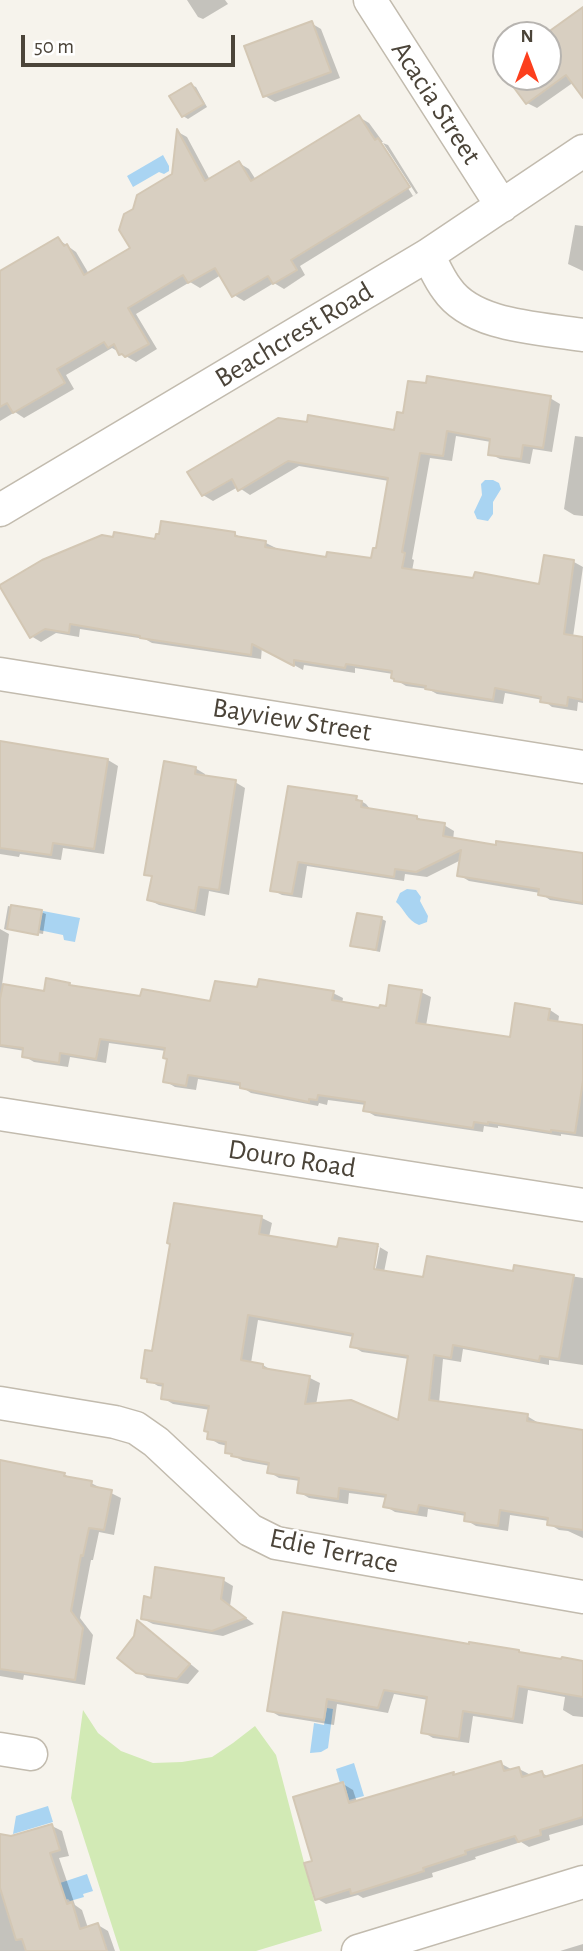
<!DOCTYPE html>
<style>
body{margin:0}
#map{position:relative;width:583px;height:1951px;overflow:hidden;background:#f6f3ec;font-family:"Alegreya Sans",sans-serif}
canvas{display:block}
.north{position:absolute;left:492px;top:21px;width:70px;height:70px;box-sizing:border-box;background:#fff;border:2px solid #b7b4b0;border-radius:50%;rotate:0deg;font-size:19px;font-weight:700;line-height:28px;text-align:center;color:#4b4439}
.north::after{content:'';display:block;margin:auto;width:24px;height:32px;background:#fc3f1d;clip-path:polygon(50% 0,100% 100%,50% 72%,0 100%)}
.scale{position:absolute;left:21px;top:35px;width:214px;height:32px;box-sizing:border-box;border:4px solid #4b4439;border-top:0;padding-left:9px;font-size:21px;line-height:24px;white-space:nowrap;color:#4b4439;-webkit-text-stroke:5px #fff;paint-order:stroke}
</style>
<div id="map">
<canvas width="583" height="1951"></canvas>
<div class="north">N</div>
<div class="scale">50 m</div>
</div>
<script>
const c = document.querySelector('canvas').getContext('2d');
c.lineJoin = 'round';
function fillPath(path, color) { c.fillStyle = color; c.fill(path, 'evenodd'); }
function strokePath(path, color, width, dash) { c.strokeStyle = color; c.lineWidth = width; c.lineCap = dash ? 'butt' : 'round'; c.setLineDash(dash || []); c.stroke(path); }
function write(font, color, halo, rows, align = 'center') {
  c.font = font + ' "Alegreya Sans",sans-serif'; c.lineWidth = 5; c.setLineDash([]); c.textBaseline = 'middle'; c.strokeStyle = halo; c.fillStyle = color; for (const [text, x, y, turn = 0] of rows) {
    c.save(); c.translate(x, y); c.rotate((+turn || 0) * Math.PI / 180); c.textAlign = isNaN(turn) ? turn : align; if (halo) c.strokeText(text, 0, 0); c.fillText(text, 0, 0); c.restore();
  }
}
fillPath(new Path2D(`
 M83,1710L98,1733L121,1751L153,1763L182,1762L212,1757L233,1743L255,1726L276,1755L322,1931L256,1951H120L71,1798Z`), '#d2eab5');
fillPath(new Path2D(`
 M163,155L169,166V171L164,174L159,172L133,187L127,176Z
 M485,480H493L499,483L501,489L493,502V514L488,521L477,519L474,512L482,495L481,484Z
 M407,889L416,890L421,897L420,901L428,916L427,922L419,925C407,920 405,910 396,902L400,893Z
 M43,911L80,918L75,942L64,940L63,935L39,930Z
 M327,1708L333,1709L328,1748L321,1752L310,1753L314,1723L324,1725Z
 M354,1763L364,1796L349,1800L344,1782L340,1783L336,1769Z
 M48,1806L53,1822L13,1834L16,1816Z
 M87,1874L93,1891L83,1894L84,1897L70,1901L68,1899L59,1902L54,1885Z`), '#a9d4f2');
fillPath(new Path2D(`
 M187,0H225L228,4L203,19L198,17Z
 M583,9V87L574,82L537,108L527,103L509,77H548V35H547Z
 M311,23L321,29L340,78L275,102L265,96Z
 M191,85L196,87L207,107L188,119L183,116Z
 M359,117L369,123L383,142H379L413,196L416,194L383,143L388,145L418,193L300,266L305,275L284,289L274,283L244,301L234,295L221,275L200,288L190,282L136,314L157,349L136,362L112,348L66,375L74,389L24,418L15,412L0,421V273L58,239L76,252L89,274L132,248L174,175L178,132L187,137L210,180L239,163L249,169L256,180Z
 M575,225L583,226V271L568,264Z
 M550,398L560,404L552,452L533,449L530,464L500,459L490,454L491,442L456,436L452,461L430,458L412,559L414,560L412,571L541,586L574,562L583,567L573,637L583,639V703L578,702L577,711L552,707L543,700L505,693L503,704L437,694L428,689L406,686L393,678V674L355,668V673L304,665L303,670L262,647L261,659L152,643L145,639L80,629L79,637L56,633L41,642L31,636L157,541L235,534L244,539L266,543L276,548L275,550L327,559L372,560L377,550L389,481L299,466L250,495L238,487L213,501L203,495L190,472L395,432Z
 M575,436L583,437V516L574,515L564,509Z
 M0,743L108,760L118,766L104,854L63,848L61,860L20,854L19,857L0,854Z
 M195,768L205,774V777L235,782L245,788L229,895L209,891L205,916L159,905L149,900L154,878L146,874Z
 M356,798L366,804L371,810L417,817L425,822L444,825L454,831L453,840L497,848L583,854V905L550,900L540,893L469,881L459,875L461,860L427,877L405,874L404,881L307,866L302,898L282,895L272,890Z
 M8,906L41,912L46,914L43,934L7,928V930L4,929Z
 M382,919L386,921L380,952L357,947L352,945Z
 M0,929L9,934L2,985L45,993L69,984L75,988L142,998L211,1003L259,989L333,993L343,998L342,1004L381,1010L387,1008L421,992L431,997L426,1026L511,1039L550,1010L559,1016L558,1023L583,1027V1137L561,1134V1136L498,1126V1128L484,1126L483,1132L375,1116L365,1110L366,1105L328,1100L327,1105L319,1103L318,1106L251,1093L240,1086L198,1079L196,1090L175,1087L165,1081L168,1060L166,1051L109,1043L106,1063L70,1057L68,1067L34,1062L24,1056L25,1051L0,1047Z
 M175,1205L262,1218L272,1223L269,1237L339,1249L340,1240L378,1246L388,1252L384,1272L424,1279L514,1273L515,1267L583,1278V1365L549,1360V1365L463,1349L461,1362L443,1359L439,1403L527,1416L537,1422V1424L583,1432V1538L568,1531L559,1530L549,1524V1521L510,1515L508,1531L476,1526L466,1520V1516L428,1509L427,1517L395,1512L385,1506L387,1498L349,1493L348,1504L309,1498L299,1492L300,1481L279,1478L269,1472L270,1466L243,1461L227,1452L228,1446L219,1444L209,1438L210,1410L173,1404L163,1398L165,1387L158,1386L143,1377L153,1353L172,1244ZM376,1247H380L374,1278L371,1277ZM258,1320L354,1337L352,1346L362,1352L409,1359L399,1422L316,1405L320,1383L310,1378L274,1372L263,1365L251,1363Z
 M0,1460L8,1464L64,1474L74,1480L91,1483L121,1498L114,1535L99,1532L93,1560H91L80,1618L93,1635L85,1685L24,1675L23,1680L0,1676Z
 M223,1580L233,1586L230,1606L254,1624L223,1636L153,1624L143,1619L152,1600Z
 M138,1622L147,1628L199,1671L188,1684L147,1678L137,1671L136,1637Z
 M523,1654L583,1662V1717L573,1716L563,1710L565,1697L528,1690L523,1724L473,1716L469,1743L433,1738L423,1732L428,1700L394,1694L388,1713L337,1704L334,1725L279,1716L269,1710Z
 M500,1763L511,1769V1771L519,1769L529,1774V1777L542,1773L549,1777L583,1767V1825L549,1835L550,1840L529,1847L521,1842L475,1857L476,1859L432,1873L433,1877L363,1898L358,1895L326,1904L316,1898L314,1862L343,1784L353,1790L357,1802L454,1774L457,1776Z
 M52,1826L62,1831L69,1856L59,1858L75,1905L82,1910L88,1928L98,1925L108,1931L115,1951H0V1836L11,1838Z
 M583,1944V1951H560Z`), '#0003');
const building = new Path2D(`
 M583,7V98L566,75L526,104L506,77H548V35H544Z
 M312,21L331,72L263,97L244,46Z
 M191,83L204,104L182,117L169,96Z
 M359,115L375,140L378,138L410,187L291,260L297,270L273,284L268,276L232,297L215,268L188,283L183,275L128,308L149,344L125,357L122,354L119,355L114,344L108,348L104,342L57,369L65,383L13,413L7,403L0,407V271L58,237L64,246L67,244L84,275L130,248L119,230L124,214L133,209L137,195L172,174L177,129L205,181L239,161L251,181Z
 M427,376L551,396L543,448L523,445L521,459L488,455L490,439L447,431L443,456L420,453L402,552L405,553L402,568L473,578L475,572L539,584L544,555L574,560L564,634L583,637V700L568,697L567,706L540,702L541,697L495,688L493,700L425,689L426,686L394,681V679L391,678L392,671L346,664L345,668L294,660V666L252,644L251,655L140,638V636L70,624L69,633L45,629L30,638L0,587V585L42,560L102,535L113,537L114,532L155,539L156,534H159L161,521L235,532V536L266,541L265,547L326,557L327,552L371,558L373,548H376L388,478L288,461L238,491L232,479L202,496L187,472L278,418L307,422L308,415L394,430L397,412L403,413L408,381L426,383Z
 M0,741L108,759L94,849L53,843L51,855L0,848Z
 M164,761L196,767L195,774L236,780L219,890L199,887L195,911L147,900L152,876L144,875Z
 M288,786L357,796L356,800L362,801L361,807L417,816V819L445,823L443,836L496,845V841L583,853V903L538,895L539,889L457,876L461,850L416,872L395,869L394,877L298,862L292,894L270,891Z
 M11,905L42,910L38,935L7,929Z
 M357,913L382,917L376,950L350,946Z
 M46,978L70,983L69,985L140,996L142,989L210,1001L215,981L257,987L259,979L334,991L332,1000L379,1008L380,1005L386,1006L389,985L422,990L416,1023L510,1037L515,1003L550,1009L548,1020L583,1025V1081L575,1133L551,1130V1132L488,1122V1124L474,1122L473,1128L363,1111L365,1102L318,1095L317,1100L309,1099V1102L240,1088V1083L188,1075L186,1086L163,1082L167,1059L163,1058L165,1048L100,1039L96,1059L60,1053L59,1063L22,1057L23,1048L0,1045V999L3,984L44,991Z
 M174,1203L262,1216L259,1234L337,1247L339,1238L378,1244L374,1269L423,1277L427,1256L513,1271L514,1265L574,1275L559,1359L540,1356L539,1361L453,1345L451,1358L434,1355L429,1400L528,1414L527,1421L583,1430V1530L547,1525L548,1518L500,1510L498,1526L464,1521L465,1513L419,1505L417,1513L383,1507L386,1495L339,1488L338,1499L297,1493L299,1478L267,1473L269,1463L231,1456L232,1454L225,1453L226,1442L207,1439L208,1432L204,1431L209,1406L161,1399L163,1384L147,1382V1379L141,1378L145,1350L152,1351L170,1244L167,1243ZM248,1315L353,1334L350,1347L408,1356L398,1420L351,1400L305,1404L310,1376L263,1368V1364L241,1360Z
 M0,1460L65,1473L64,1476L92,1481L91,1486L112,1490L104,1530L89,1528L83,1556L81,1555L71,1611L83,1628L75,1680L0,1669Z
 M155,1567L224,1578L221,1599L246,1618L212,1631L141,1619L144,1596L151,1598Z
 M283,1612L469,1644V1642L519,1650V1652L561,1659L562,1657L583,1661V1697L518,1686L513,1719L463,1711L459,1739L421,1733L427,1697L384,1690L378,1708L327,1699L324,1720L267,1711Z
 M137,1620L190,1664L177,1679L136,1673L117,1658L134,1636Z
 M501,1761L504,1771L519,1767L522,1777L542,1771L544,1777L583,1765V1817L540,1830L541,1835L518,1842L515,1836L465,1851L466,1854L423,1868L424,1871L351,1894L350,1889L315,1900L304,1863L312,1861L293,1797L343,1782L349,1803L454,1772L453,1775Z
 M52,1824L60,1850L50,1853L67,1904L72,1902L80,1929L98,1923L107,1951H26L22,1939L16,1940L0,1888V1834L11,1836Z`);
fillPath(building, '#d8cfc1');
strokePath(building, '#d3c7b4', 2);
const minor = new Path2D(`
 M370,0L502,206
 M428,255C434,266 439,279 447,289C473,327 541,328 583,335
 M0,510L428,255L583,151
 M0,674L583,767
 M0,1114L583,1205
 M0,1403L115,1422L136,1428L156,1442L250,1530L276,1543L583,1597
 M0,1749L31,1754
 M358,1951L583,1882`);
strokePath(minor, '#c2bbae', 35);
strokePath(minor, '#fff', 32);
write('28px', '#4b4439', '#fff', [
 ["Acacia Street",436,103,57],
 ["Beachcrest Road",294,335,-31],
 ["Bayview Street",292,720,9],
 ["Douro Road",292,1159,9],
 ["Edie Terrace",334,1551,12]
]);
</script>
